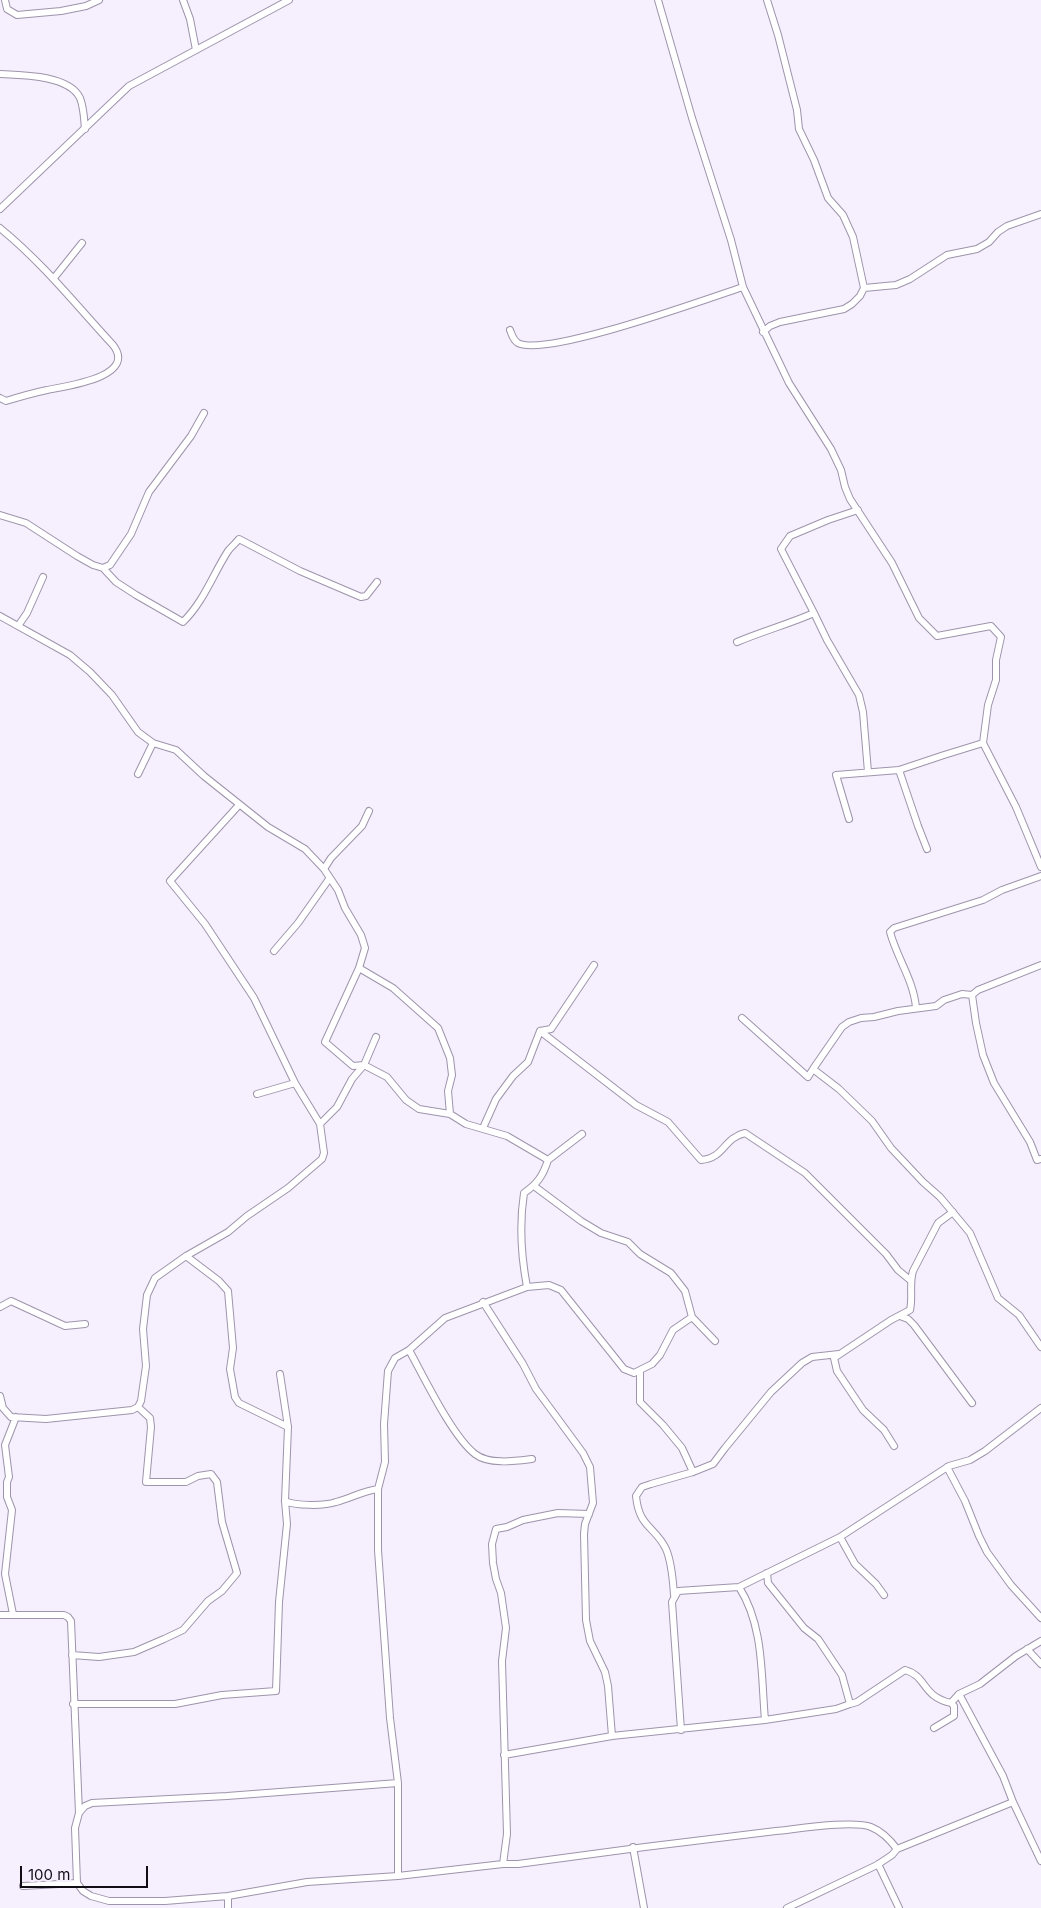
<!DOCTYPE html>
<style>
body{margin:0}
#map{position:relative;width:1041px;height:1908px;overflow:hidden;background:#f5effe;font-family:Inter,sans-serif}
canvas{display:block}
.scale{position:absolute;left:20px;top:1866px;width:128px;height:22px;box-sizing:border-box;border:2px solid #110d15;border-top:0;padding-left:6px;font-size:15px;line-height:18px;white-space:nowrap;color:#110d15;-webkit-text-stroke:4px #f5effe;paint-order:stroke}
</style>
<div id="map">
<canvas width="1041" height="1908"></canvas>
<div class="scale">100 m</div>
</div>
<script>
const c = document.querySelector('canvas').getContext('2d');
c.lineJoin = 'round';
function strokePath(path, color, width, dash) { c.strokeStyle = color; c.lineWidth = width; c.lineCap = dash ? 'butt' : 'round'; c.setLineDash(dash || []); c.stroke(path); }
const minor = new Path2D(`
 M5,0L7,9L17,15L61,11L86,6L99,0
 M183,0L190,19L196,50
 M658,0L692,118L731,240L743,287L789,383L831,449L841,470L845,487L850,499L892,563L919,618L937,636L991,626L1001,637L996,660V680L988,705L983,743L1016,807L1041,867
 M0,74C22,75 69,75 80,98C84,108 84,119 85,129
 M0,209L129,86L289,0
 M0,228C43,263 76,305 113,345C138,377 66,386 47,390C33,393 19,397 6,401L0,398
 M54,278L82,243
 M864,288L896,285L910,279L947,255L977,249L989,242L998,232L1007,226L1041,214
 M510,330C512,335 513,340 518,343C545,358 706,299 743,287
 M763,332L770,326L780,322L844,309L852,304L860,296L864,288L853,237L843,215L828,198L814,160L799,129L797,110L778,35L767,0
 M0,515L26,523L77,556L93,565L103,568L110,565L131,534L149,492L191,436L204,413
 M103,568L116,582L136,595L183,622C204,601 212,576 228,551C231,547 236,543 239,539L300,571L361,597L366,596L377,582
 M814,613L827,640L859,695L863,712L868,772
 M0,616L70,655L90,672L112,695L138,732L153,743L176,750L204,776L268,827L305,849L324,869L338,890L345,908L361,935L365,948L359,968L325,1042L353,1066L364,1065L352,1079L337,1107L320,1124L295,1083L254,998L205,924L170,881L239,805
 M18,626L27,613L43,577
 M737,642C763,631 789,624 814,613L781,549L790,536L828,520L858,510
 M899,770L918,826L927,849
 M138,774L153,743
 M849,819L836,775L899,770L944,755L983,743
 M324,869L331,858L362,826L369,811
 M274,951L298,923L329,879
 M1041,965L978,990L972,995L976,1023L983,1055L994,1083L1030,1142L1037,1160L1041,1159
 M359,968L393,988L438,1028L450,1058L452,1075L448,1091L450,1114
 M972,995L962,994L944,1000L936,1006L898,1011L874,1017L861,1018L849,1022L842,1027L813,1069L839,1089L872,1121L891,1148L923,1182L940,1197L970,1233L998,1298L1019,1315L1041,1347
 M916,1008C914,981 897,958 890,932L894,928L983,900L1002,890L1041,876
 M742,1018L808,1077L813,1069
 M540,1031L636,1105L668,1122L701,1160C725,1158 723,1138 745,1133L805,1173L886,1254L898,1270L910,1280
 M376,1037L364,1065L387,1077L406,1100L419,1109L450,1114L466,1124L507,1136L548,1160C543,1176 537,1184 524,1193C519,1225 521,1255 527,1287
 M257,1094L295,1083
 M483,1128L496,1099L513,1076L528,1062L540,1031L551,1029L594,965
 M548,1160L582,1134
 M534,1186L581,1221L601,1233L628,1242L640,1254L671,1273L685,1291L692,1317
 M186,1256L219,1281L228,1291L233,1348L230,1369L235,1397L239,1403L288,1427
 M483,1302L523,1364L536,1389L583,1453L590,1467L593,1503L585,1524L584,1534L586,1620L590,1641L605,1672L608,1686L612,1736
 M0,1307L11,1301L65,1326L85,1324
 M900,1316L908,1319L914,1325L972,1403
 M409,1350C424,1377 452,1436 475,1454C489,1465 516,1461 532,1459
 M640,1371V1402L663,1425L682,1448L693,1472
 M0,1396L3,1408L11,1417L46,1419L132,1410L138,1407L141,1401L146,1366L143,1329L147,1295L155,1278L186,1256L228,1232L247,1216L288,1188L322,1159L324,1153L320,1124
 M894,1446L884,1430L863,1410L837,1371L834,1358L891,1320L910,1310C913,1297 909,1284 913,1271L938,1223L953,1212
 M947,1467L965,1501L979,1536L987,1552L1011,1585L1041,1618
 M285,1501C295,1506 325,1506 336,1502C351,1498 363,1491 378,1489
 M840,1537L855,1564L876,1584L884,1595
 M739,1587C764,1626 761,1675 765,1720
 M674,1595C673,1581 672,1563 666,1549C655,1526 639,1528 636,1496L642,1487L651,1484L693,1472L713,1464L725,1448L771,1392L802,1363L812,1357L839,1354
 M13,1614L5,1574L12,1510L7,1497V1482L9,1477L5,1445L16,1417
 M0,1615H64L68,1617L71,1621L79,1813L75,1828L77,1883L83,1891L91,1896L109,1901H165L228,1896L307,1882L398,1876L503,1864H518C604,1852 690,1841 776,1831C797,1829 853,1820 871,1827C881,1831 891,1841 897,1849
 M1027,1649L1041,1664
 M72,1655L99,1657L134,1652L164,1639L183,1630L208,1601L222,1591L237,1573L222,1522L217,1482L211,1474L198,1476L186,1482H146L151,1427L150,1418L138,1407
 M959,1694L1003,1776L1013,1802L1041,1861
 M73,1704H175L222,1695L276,1691L279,1602L287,1524L285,1501L288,1427L280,1374
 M850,1704L857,1702L905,1670C927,1676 922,1697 951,1703L959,1694L980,1684L1016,1656L1041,1641
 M934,1728L954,1716V1706L951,1703
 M681,1730L672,1602L678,1591L739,1587L840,1537L949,1466L970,1460L985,1451L1041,1408
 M504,1755L612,1736L765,1720L836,1709L850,1704L842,1675L818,1639L804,1628L768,1583L767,1573
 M79,1813L85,1806L92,1803L227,1796L398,1783
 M633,1847L644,1908
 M503,1864L507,1834L502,1661L506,1628L501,1593L496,1579L493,1563L492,1544L496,1529L507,1527L523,1520L558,1513L589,1514
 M878,1864L899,1908
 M398,1876V1783L390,1718L378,1550V1489L385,1462L384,1424L388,1371L395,1358L409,1350L445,1318L527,1287L549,1285L561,1290L624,1369L634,1373L652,1364L660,1355L673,1330L692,1317L715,1341
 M23,1886L77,1883
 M228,1908V1896
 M787,1908L877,1865L892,1855L897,1849L1013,1802`);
strokePath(minor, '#9e94ab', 8);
strokePath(minor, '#fff', 6);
</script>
